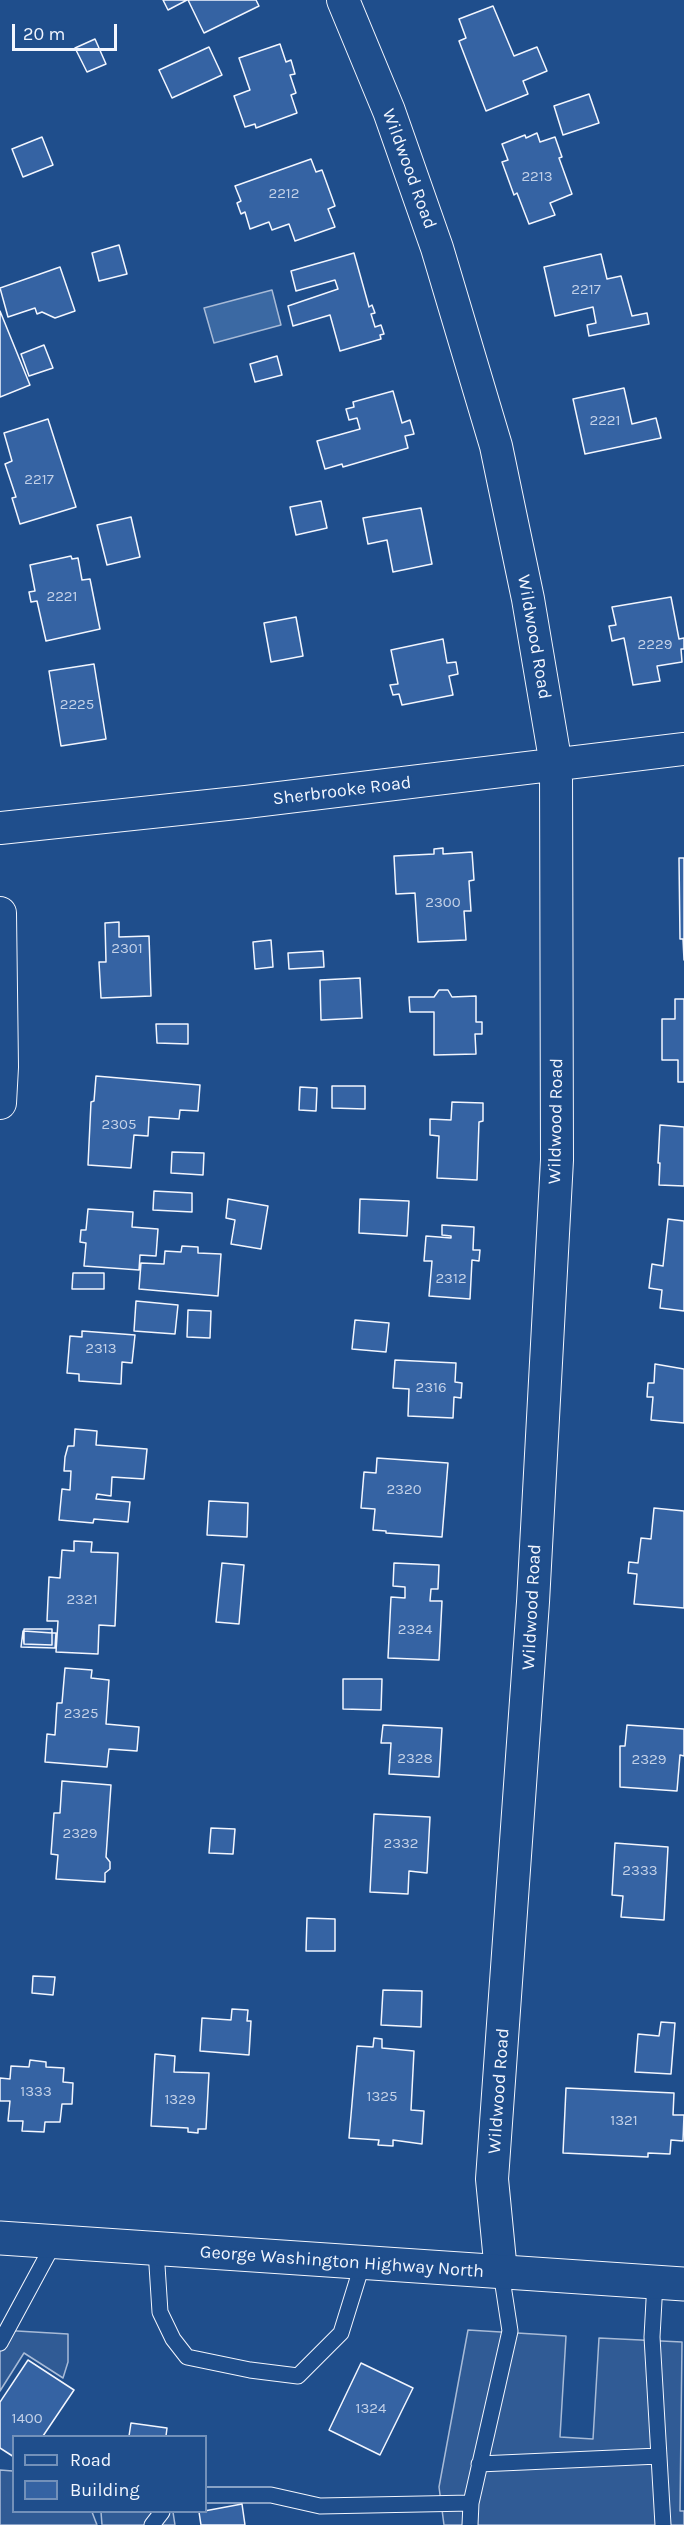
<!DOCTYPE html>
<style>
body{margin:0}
#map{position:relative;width:684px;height:2525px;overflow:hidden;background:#1f4e8c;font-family:Karla,sans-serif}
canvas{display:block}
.legend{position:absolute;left:12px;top:2435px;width:195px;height:78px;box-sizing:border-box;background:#1f4e8c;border:2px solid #7391ba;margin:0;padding:8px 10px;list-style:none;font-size:18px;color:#f2f6ff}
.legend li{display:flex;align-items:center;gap:12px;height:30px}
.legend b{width:30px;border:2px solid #7391ba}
.scale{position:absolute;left:12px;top:24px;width:105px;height:27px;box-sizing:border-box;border:3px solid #f2f6ff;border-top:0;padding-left:8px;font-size:18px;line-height:21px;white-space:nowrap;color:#f2f6ff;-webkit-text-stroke:4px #1f4e8c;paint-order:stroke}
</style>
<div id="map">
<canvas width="684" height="2525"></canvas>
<ul class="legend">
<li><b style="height:8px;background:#1f4e8c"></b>Road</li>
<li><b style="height:16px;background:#3563a3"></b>Building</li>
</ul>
<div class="scale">20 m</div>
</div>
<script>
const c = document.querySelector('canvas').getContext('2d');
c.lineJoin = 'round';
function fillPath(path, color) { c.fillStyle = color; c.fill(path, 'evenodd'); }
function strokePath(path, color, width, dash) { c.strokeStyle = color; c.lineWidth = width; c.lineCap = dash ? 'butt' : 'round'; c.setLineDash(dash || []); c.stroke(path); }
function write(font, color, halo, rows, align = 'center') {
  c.font = font + ' Karla,sans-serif'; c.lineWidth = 4.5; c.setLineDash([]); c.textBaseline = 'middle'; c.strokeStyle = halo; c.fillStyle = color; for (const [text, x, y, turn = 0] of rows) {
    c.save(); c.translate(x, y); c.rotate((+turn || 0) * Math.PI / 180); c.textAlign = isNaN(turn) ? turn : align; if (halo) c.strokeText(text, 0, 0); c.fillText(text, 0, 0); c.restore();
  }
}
const parking = new Path2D(`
 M0,2330L68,2334V2362L63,2378L24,2353L0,2391Z
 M468,2330L566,2336L560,2437L593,2439L599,2338L682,2342L680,2511H684V2525H444L439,2487Z
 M0,2470L13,2471L14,2512H92L97,2525H0Z
 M101,2512H173L175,2525H102Z`);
fillPath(parking, '#305b95');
strokePath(parking, '#a8bbd7', 1.5);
const water = new Path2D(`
 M272,290L281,325L214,343L204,308Z`);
fillPath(water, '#3b69a3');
strokePath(water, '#a8bbd7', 1.5);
const building = new Path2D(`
 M163,0H187L168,10Z
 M188,0H256L259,6L204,33Z
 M493,6L514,56L537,47L547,71L523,81L528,94L486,111L459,41L466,38L459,19Z
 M95,39L106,64L87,72L75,48Z
 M280,44L286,62L291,60L295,74L290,75L296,93L291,95L297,113L256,128L255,124L245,127L234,96L250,90L239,58Z
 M209,47L222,75L172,98L159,70Z
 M589,94L599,123L563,135L554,106Z
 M537,133L540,142L555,137L562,157L559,158L572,194L550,203L555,215L529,224L517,193L514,195L502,162L508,160L502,144L525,135L526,138Z
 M42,137L53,165L23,177L12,149Z
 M311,159L316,172L322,170L335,206L328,209L335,227L295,241L289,224L272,230L269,222L250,229L245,212L241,214L237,203L241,201L235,186Z
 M119,245L127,274L99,281L92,253Z
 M354,253L369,307L372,305L375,313L371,314L375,327L381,325L384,334L380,335L381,339L340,351L330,315L293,326L288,306L338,289L335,280L296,291L291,271Z
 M601,254L607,279L621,276L632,316L647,313L649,324L589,336L587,325L596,323L593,307L555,316L544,267Z
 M60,267L75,311L55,318L42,312L37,314L35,308L8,317L0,288Z
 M0,311L30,385L0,397Z
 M44,345L53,368L29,376L21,354Z
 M277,356L282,375L255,382L250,364Z
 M624,388L632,424L656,418L661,438L585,454L573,399Z
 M393,391L402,423L410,420L414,434L405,436L408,448L343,467L342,464L325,469L317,441L360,429L357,418L349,420L346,409L354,407L353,402Z
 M48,419L76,507L20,524L12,498L16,497L5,464L12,461L4,433Z
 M321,501L327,528L296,535L290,507Z
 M421,508L432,564L393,572L387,540L368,544L363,518Z
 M131,517L140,557L107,565L97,525Z
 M71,556L72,559L78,558L82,580L90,579L100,629L46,641L37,601L31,602L29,592L35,591L30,565Z
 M671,597L679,639L684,638V649H681L682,662L657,666L660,681L633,685L624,638L612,641L609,626L616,625L612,607Z
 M296,617L303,656L271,662L264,623Z
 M443,639L447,663L456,662L458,674L449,676L453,695L402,705L399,694L393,695L390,685L398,684L391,650Z
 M94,664L106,739L61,746L49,671Z
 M443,848V854L472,852L474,880L469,881L471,911H464L466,940L418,942L415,893L396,894L394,856L434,854V849Z
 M679,858H684V960L683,939H680Z
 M119,922V937L149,936L151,996L101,998L99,962H106L105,923Z
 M271,940L273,967L255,969L253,942Z
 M323,951L324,967L289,969L288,953Z
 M360,978L362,1018L321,1020L320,980Z
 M439,990H448L452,997L476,996V1022H482V1034H475L476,1054L434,1055V1012H410L409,997H434Z
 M675,999H684V1082H678V1060H662V1019H675Z
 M156,1024H188V1044L157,1043Z
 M96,1076L200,1085L198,1111L180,1110L179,1119L149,1117L148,1136L134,1135L131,1168L88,1165L91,1102L94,1101Z
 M332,1086H365V1109L332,1108Z
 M300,1087L317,1088L316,1111L299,1110Z
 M452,1102L483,1103V1121L479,1122L477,1180L437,1178L439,1136L430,1135V1119L451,1120Z
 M660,1125L684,1127V1186L659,1185L660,1163H658Z
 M172,1152L204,1153L203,1175L171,1173Z
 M154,1191L192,1193V1212L153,1210Z
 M228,1199L268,1206L261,1249L231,1244L235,1220L226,1218Z
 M360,1199L409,1201L407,1236L359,1233Z
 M88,1209L133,1212L132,1227L158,1229L156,1256L140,1255L139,1270L84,1266L86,1243L80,1242L81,1230H86Z
 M668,1219L684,1221V1311L660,1308L662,1290L649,1288L652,1264L663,1266Z
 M442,1225L474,1227L473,1250H480L479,1261L472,1260L470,1299L429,1296L432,1261H424L426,1236L451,1238V1236L442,1235Z
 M182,1246L198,1247V1253L221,1254L218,1296L139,1289L141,1263L164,1264L165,1251L181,1252Z
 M73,1273H104V1289H72Z
 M136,1301L178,1305L175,1334L134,1331Z
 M188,1310L211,1311L210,1338L187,1337Z
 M355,1320L389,1323L386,1352L352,1349Z
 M82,1331L135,1335L132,1363L122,1362L121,1384L79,1381V1374L67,1373L70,1336L82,1337Z
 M395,1360L456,1363L455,1382L462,1383L461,1398L454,1397L453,1418L408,1416L409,1389L393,1388Z
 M655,1364L684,1369V1423L651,1420L653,1397H647L648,1383H654Z
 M75,1429L97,1431L96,1445L147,1449L144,1479L112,1477L111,1496L97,1494L96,1499L130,1502L128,1522L94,1519L93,1523L59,1520L62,1489L70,1490L71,1471H64L65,1457L68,1446H74Z
 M377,1458L448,1463L442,1537L386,1533V1531L373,1530L375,1509L361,1508L364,1472L376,1473Z
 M209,1501L248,1503L247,1537L207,1535Z
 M654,1508L684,1511V1608L634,1604L637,1574L628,1573L629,1562L638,1563L641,1538L651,1539Z
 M74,1541L92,1542L91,1552L118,1553L115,1626L99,1625L98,1654L56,1652L58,1621H47L49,1577L60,1578L62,1550L74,1551Z
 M222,1563L244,1565L239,1624L216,1622Z
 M394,1563L439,1565L438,1589H431L430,1601H442L439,1660L388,1658L391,1597L405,1598V1587L393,1586Z
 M24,1629H52V1633L24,1631Z
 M23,1631L24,1644L52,1645V1633H56L55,1648L21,1647Z
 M24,1631L52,1633V1645L24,1644Z
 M65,1668L92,1670L91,1678L109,1680L106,1724L139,1727L137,1751L109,1749L107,1767L45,1762L47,1734L55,1735L57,1703H62Z
 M343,1679H382L381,1710L343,1709Z
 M383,1725L442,1728L439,1777L389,1774L391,1743H381Z
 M627,1725L684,1729V1756L680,1755L677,1791L620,1787V1746H625Z
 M62,1781L111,1785L106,1857L110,1862V1869L105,1873V1882L56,1879L58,1855L51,1854L54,1813H60Z
 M374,1814L430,1817L427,1873L409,1871L408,1894L370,1892Z
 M211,1828L235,1829L233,1854L209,1853Z
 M615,1843L668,1847L664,1920L621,1917L623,1896L612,1895Z
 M307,1918L335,1919V1951H306Z
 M33,1976L55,1977L53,1995L32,1993Z
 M383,1990L422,1991L421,2027L381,2025Z
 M232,2009L248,2010L247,2021H251L249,2055L200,2051L202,2018L231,2020Z
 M661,2022L675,2023L671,2074L635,2072L638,2034L659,2036Z
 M374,2038L382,2039V2048L414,2051L411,2110L424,2111L422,2144L393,2140V2146L378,2145L379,2140L349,2138L357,2046L373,2047Z
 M155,2054L175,2056L174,2072L209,2073L206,2129H198V2133L188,2132V2128L151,2126Z
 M30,2060L46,2062V2067L64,2068L63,2082L73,2083L72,2104H62L60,2122H45L44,2132L22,2131L23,2121H8L10,2101H0V2078L10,2079L11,2066L29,2067Z
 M566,2088L674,2093L673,2115H684L683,2141L671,2140L670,2154L648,2153V2157L563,2153Z
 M28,2360L74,2390L43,2436H14V2457L0,2448V2402Z
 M361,2363L413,2388L380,2455L329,2430Z
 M131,2423L167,2428L166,2436H129Z
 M242,2504L245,2525H201L199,2512Z`);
fillPath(building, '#3563a3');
strokePath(building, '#f2f6ff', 1.5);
const lane = new Path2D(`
 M156,2250L160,2312L173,2339L187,2357L250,2370L298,2376L341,2333L363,2262
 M655,2282L652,2337L663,2525
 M0,2343L54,2243
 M479,2464L659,2456
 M206,2495H271L320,2506L471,2503
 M152,2525L162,2512
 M470,2525L471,2503L510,2331L501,2272`);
const street = new Path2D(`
 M343,0L389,111L437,248L496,446L528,599L556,765L557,1160L533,1602L492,2179L501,2272
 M0,828L246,802L684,749
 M0,913L2,1067L0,1103`);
const primary = new Path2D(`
 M0,2238L684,2284`);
strokePath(lane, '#f2f6ff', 17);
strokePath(street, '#f2f6ff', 34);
strokePath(primary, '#f2f6ff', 35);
strokePath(lane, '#1f4e8c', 15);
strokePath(street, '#1f4e8c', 32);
strokePath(primary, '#1f4e8c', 33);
write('15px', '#c3d1e8', null, [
 ["2213",537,177],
 ["2212",284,194],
 ["2217",586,290],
 ["2221",605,421],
 ["2217",39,480],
 ["2221",62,597],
 ["2229",655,645],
 ["2225",77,705],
 ["2300",443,903],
 ["2301",127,949],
 ["2305",119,1125],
 ["2312",451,1279],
 ["2313",101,1349],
 ["2316",431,1388],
 ["2320",404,1490],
 ["2321",82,1600],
 ["2324",415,1630],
 ["2325",81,1714],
 ["2328",415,1759],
 ["2329",649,1760],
 ["2329",80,1834],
 ["2332",401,1844],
 ["2333",640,1871],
 ["1333",36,2092],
 ["1325",382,2097],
 ["1329",180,2100],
 ["1321",624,2121],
 ["1324",371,2409],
 ["1400",27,2419]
]);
write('18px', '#f2f6ff', '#1f4e8c', [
 ["Wildwood Road",409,169,70],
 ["Wildwood Road",534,637,80],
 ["Sherbrooke Road",342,791,-7],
 ["Wildwood Road",556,1121,-89],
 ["Wildwood Road",532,1607,-87],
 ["Wildwood Road",499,2091,-86],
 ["George Washington Highway North",342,2262,4]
]);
</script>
